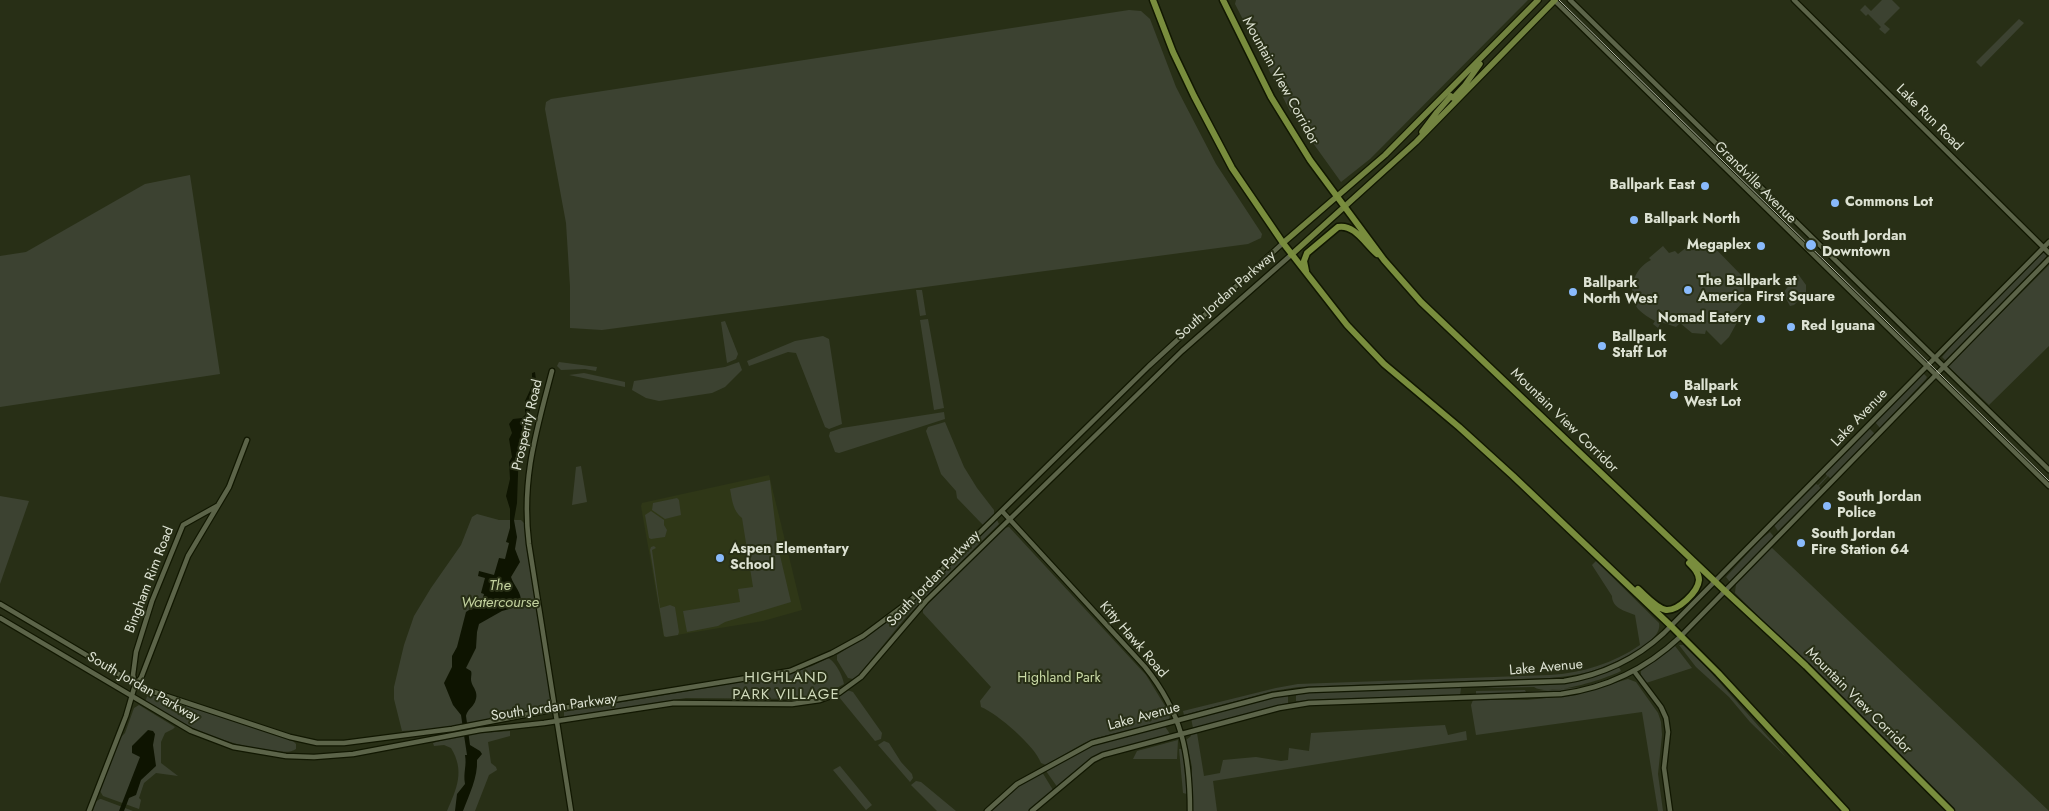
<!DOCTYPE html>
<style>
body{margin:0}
canvas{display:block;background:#282f16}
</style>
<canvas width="2049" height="811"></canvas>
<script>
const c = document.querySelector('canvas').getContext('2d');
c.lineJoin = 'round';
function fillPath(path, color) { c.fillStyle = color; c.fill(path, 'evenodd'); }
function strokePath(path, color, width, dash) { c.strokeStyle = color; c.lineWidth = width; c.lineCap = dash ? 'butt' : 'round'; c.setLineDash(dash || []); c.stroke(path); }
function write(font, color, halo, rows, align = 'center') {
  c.font = font + ' Jost,sans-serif'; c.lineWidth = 4; c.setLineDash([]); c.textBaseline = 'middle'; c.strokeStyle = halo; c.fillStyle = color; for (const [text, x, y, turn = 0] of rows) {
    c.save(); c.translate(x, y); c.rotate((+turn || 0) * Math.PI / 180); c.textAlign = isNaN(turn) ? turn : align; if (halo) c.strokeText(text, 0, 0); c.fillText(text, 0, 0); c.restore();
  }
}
fillPath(new Path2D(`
 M769,475L802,610L763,621L664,637L641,506L642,503Z`), '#2f3717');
fillPath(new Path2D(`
 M1236,0H1528L1370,159L1341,182L1290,111L1235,4Z
 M1882,0H1892L1900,8L1884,24L1890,29L1885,34L1879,29L1881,27L1868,14L1866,16L1860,10L1865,5L1871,11Z
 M1129,10L1141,11L1150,19L1176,87L1216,164L1262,234L1261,238L1248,244L602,330L570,328V286L566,223L545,109L546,102L551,99Z
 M2019,19L2024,23L1981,67L1976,62Z
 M190,175L220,374L0,407V256L26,252L145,184Z
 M1710,243L1744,278V301L1732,314L1733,315L1735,314L1740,317L1729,337L1721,345L1706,330L1705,334L1692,333L1680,323L1676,327L1661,322L1658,328L1653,324L1655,321C1649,318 1643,314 1638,309C1626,292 1633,269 1651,260L1649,258L1663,246L1669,253L1675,251L1678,254L1687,247Z
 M2043,251L2047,256L2023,283L1946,361L1942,357L1964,331Z
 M2049,265V346L1989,405L1948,366Z
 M1798,274L1806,285V293L1794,305L1790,306L1783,293Z
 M916,290H922L926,315L920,316Z
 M928,319L944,408L934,410L920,320Z
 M725,321L738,354L736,359L727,363L721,322Z
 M823,336L829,339L842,424L829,429L825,427L796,353L788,352L749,366L747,361L795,341Z
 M559,362L597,367L596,371L585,369L561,370L557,366Z
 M739,362L742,370L725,387L712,393L659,401L646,398L632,390L634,381L725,367Z
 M584,373L625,382V387L569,375Z
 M1923,373L1927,377L1926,379L1880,428L1875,422Z
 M944,412L945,419L839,453L835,452L829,436L830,432L842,428Z
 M945,422L964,467L977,488L994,510V515L983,525L957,498L956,491L941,474L926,431L928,427Z
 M1869,428L1875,434L1831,479L1828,476L1819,486L1821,489L1778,531L1774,525L1816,484L1818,485L1827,476L1825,473Z
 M581,466L587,502L572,505L576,467Z
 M770,480L778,547L791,602L725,622L718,626L687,632L683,611L740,602L738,589L753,587L742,518C733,511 732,500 730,489Z
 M0,496L29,501L0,584Z
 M677,498L679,500L681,515L665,519L652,510L653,503Z
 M651,511L664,520V525L667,530L665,537L651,539L649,538L645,515Z
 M477,514L499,520H521L525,524L527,552L537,606L551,705L547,709L534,710L479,723L481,733L510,731V736L488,742L491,763L496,767L497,770L489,775L475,811H447C457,788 465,771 451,748L444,745L434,746L433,743L453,737L451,728L402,731L394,699V687L404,645L414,616L431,588L461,545L472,517Z
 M995,520H997L999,524L906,617L858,676L853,679L848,678L837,660V655L895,617Z
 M1009,527L1146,675L1170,714L1169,720L1096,738L1084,743L1046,765L1041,763C1035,746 998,714 981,707L980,701L991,687L923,613V609L1004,528Z
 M1770,532L1775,538L1730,582L1726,577L1761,539Z
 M654,546L656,548L652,550L660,608L670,605L675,607L679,632L678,635L666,637L664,636L650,550L651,547Z
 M1771,547L2049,811H1954L1735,593L1736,584Z
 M1596,561L1659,623C1664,644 1605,667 1589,672C1576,675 1563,677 1550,678L1298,687L1273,691L1184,715L1183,711L1276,688L1298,684L1550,675C1582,673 1614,663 1640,645L1635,615C1625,611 1612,608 1612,596L1592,565Z
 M1679,645H1683L1706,667L1786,757L1750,722L1729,697L1696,667Z
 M1675,646L1692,668L1646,683L1641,675V671Z
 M828,658C835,661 843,676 844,684L828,693L805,699L686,698L564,717V712L789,674L812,666Z
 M1619,667L1621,671L1617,673C1601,680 1549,697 1534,687L1483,688L1572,682L1589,678Z
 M1617,676C1597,695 1506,694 1476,695V691L1525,690L1526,692L1583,687Z
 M1628,679L1636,682L1658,713L1661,722L1662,735L1658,774L1663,811H1658L1642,712L1476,735L1471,705L1473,700H1527L1574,695Z
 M1459,687L1461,688L1460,696L1296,701V694L1309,692Z
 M847,690L853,692L882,733L881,739L875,741L839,697Z
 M148,694L193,707L293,741L296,744V749C289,754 278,751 270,750C223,745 185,726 145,702Z
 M1288,694V703L1193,728L1191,718Z
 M139,705L175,727L173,729L165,733L161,742V763L178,776L156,773L144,783L139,798L141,800L139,809L103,796L100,791L119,739L125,733L134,708Z
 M1164,725L1170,734L1104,753L1058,788L1046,771L1094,744Z
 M1445,725L1448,735L1466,731L1467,740L1213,781L1217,811H1193L1192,809V767L1186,740L1191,736L1190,734L1197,733L1204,776L1220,773L1223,760L1256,757L1281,761L1288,760L1289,748L1309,751L1311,733Z
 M1178,740L1177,759H1133L1137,751Z
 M884,741L889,743L901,762L912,774L913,778L910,782L878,745Z
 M1179,749H1182L1183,754L1187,794L1183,793Z
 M840,766L872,805L866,810L833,770Z
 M1042,772L1053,790L1030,811H989L1014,788Z
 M916,781L921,782L956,811H937L911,785Z
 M100,799H101L133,811H93L95,802Z`), '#3c4231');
fillPath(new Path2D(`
 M535,372L537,389L530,400V417L522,433L519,447L517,503L514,520L517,537L515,549L520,562L511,577C514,587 522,591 521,604L520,606L502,611L479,624L477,632L476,648L466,668L471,671C472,673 471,676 471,679C471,687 480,691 475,702C472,708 467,710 466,716L470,745L480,751L482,754L477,760C478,777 469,795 463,811H455L457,794L465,784C463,772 467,766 465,755H467L461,715L453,705L444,683L452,667V656L457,647L466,612L472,608L480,609L484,594L481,593L485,578L478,576L479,571L494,575L499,558L505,559L509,543L506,542L510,528V509L506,496L510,479L509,462L512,457L509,439L512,433L509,424L513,419L522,418L525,415V401L532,386V373Z
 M148,730L153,731L155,734L153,745L156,766L141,780L136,795L129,798L124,811H119L140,757L132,753V746Z`), '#0e1401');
const tertiary = new Path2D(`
 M1554,0L2049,486
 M1570,0L2049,470
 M1794,0L2049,253
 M552,371C536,432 521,480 529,544L571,811
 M1002,511L1145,667C1182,713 1190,754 1190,811
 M0,604L142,688L290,737L317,743H344L452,729L545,711L790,671L832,653L863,636L910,601L1149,366L1283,243
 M0,618L191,731L233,747L286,756L314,757L353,754L480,730L544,723L674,703L792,704L820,700L839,693L861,677L926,601L1182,351L1291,255
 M1634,671L1661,707L1666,718L1668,732L1664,768L1670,811
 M135,685L133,675L136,652L152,601L183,525L217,506
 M89,811L126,716L135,685L141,678L188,556L229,487L247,440
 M987,811L1017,784L1092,743L1273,695L1309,690L1564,681C1602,675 1636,659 1664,633L2049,242
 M1032,811L1093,760L1103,755L1279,708L1309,703L1561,694C1607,688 1647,668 1680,637L2049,259`);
const primary = new Path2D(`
 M1453,98L1465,85L1480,64
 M1422,132L1437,112L1451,96
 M1283,243L1385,155L1538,0
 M1291,255L1416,142L1555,0`);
const trunk = new Path2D(`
 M1153,0L1173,52L1194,96L1232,168L1283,243L1347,325L1384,364L1459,427L1513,476L1671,626L1718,673L1846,811
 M1223,0L1271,97L1310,160L1384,260L1421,302L1725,591L1806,666L1951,811
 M1306,271L1304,261L1307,253L1338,227C1355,224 1365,244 1377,254
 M1638,589C1646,596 1656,608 1666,610C1678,611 1698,592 1699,580C1699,573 1694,568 1689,563`);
strokePath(tertiary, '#111701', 7);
strokePath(primary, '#111701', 8);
strokePath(trunk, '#111701', 9);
strokePath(tertiary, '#5c6449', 4.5);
strokePath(primary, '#728340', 5.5);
strokePath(trunk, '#798d3d', 6);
strokePath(new Path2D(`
 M1559,0L2049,481`), '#b4b9a8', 1);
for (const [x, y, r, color] of [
 [1705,186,5,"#89bafc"],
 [1835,203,5,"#89bafc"],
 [1634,220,5,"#89bafc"],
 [1811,245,6,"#89bafc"],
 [1761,246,5,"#89bafc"],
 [1688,290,5,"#89bafc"],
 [1573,292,5,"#89bafc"],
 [1761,319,5,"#89bafc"],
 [1791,327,5,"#89bafc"],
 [1602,346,5,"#89bafc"],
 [1674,395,5,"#89bafc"],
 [1827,506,5,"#89bafc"],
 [1801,543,5,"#89bafc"],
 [720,558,5,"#89bafc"]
]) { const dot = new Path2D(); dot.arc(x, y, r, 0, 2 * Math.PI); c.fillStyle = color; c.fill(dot); strokePath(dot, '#282f16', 2); }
write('14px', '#dde2d3', '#282f16', [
 ["Mountain View Corridor",1280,81,61],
 ["Lake Run Road",1929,118,45],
 ["Grandville Avenue",1755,183,45],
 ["South Jordan Parkway",1226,296,-41],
 ["Lake Avenue",1860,418,-46],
 ["Mountain View Corridor",1564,421,44],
 ["Prosperity Road",528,425,-77],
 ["South Jordan Parkway",934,579,-46],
 ["Bingham Rim Road",150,580,-69],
 ["Kitty Hawk Road",1133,640,49],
 ["Lake Avenue",1546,668,-5],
 ["South Jordan Parkway",143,688,30],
 ["Mountain View Corridor",1858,701,45],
 ["South Jordan Parkway",554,708,-8],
 ["Lake Avenue",1144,717,-15]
]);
write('bold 14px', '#dde2d3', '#282f16', [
 ["Ballpark East",1695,186,"right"],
 ["Commons Lot",1845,203],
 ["Ballpark North",1644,220],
 ["South Jordan",1822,237],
 ["Downtown",1822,253],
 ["Megaplex",1751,246,"right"],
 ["The Ballpark at",1698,282],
 ["America First Square",1698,298],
 ["Ballpark",1583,284],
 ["North West",1583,300],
 ["Nomad Eatery",1751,319,"right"],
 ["Red Iguana",1801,327],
 ["Ballpark",1612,338],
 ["Staff Lot",1612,354],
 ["Ballpark",1684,387],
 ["West Lot",1684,403],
 ["South Jordan",1837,498],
 ["Police",1837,514],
 ["South Jordan",1811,535],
 ["Fire Station 64",1811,551],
 ["Aspen Elementary",730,550],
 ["School",730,566]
], 'left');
write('14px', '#cadaa6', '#282f16', [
 ["Highland Park",1059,679]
]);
write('italic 15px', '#c1d09d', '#282f16', [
 ["The",500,586],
 ["Watercourse",500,603]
]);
c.letterSpacing = '1px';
write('15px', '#d0dabb', '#282f16', [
 ["HIGHLAND",786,678],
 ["PARK VILLAGE",786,695]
]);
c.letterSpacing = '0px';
</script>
